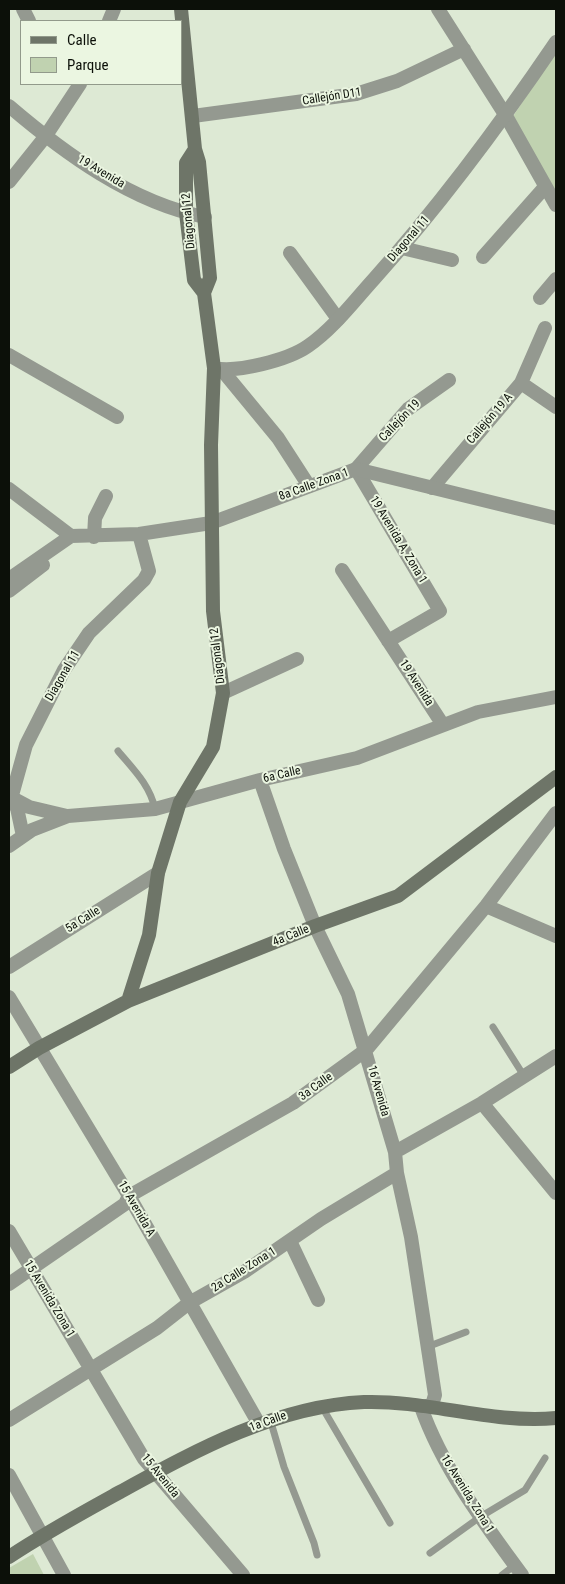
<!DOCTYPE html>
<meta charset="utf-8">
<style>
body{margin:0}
#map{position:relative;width:565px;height:1584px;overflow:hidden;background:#dde9d4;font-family:"Roboto Condensed",sans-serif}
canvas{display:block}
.frame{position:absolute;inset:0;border:10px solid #0c1009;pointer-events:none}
.legend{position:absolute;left:20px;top:20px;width:162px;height:65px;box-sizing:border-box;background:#ebf6e1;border:1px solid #929a8b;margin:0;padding:6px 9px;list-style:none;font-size:15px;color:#0c1009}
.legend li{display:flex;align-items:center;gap:10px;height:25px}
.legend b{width:25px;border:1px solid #929a8b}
</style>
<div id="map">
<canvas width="565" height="1584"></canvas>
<div class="frame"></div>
<ul class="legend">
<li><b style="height:6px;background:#6e7568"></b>Calle</li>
<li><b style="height:14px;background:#c0d2b0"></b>Parque</li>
</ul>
</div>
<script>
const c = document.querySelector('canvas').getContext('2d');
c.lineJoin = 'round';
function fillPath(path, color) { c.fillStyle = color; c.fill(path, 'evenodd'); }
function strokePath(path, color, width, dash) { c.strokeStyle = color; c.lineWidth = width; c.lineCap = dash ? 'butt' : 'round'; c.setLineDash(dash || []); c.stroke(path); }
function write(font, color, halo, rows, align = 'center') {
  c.font = font + ' "Roboto Condensed",sans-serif'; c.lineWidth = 4; c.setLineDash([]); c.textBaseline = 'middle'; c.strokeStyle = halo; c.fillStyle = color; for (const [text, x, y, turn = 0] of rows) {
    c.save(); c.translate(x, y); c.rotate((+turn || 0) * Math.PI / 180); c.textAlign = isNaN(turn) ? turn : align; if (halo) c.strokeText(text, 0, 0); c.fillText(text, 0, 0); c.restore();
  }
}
fillPath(new Path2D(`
 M556,51V201L510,121Z
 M33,1554L44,1575H9V1568Z`), '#c0d2b0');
strokePath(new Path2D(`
 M118,751C133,769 150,785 155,809
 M493,1027L524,1076
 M427,1347L466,1332
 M322,1407L390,1523
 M270,1419L284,1467L314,1543L317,1555
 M430,1553L480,1517L525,1490L545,1458
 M502,1575L515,1565`), '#949990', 7);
strokePath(new Path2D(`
 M23,9L29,21
 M438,9L506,116L556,205
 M109,21L114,9
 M9,106C64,153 132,203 205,217
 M193,116L356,94L397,81L464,49
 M9,182L45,137L80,84
 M402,248L452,260
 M290,253L338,319
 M483,257L545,187
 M540,298L556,279
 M9,355L117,417
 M521,383L556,407
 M432,488L521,383L545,328
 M9,489L71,536
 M94,537L95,518L106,496
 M342,570L443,725
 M9,579L71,536L139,534L211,523
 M9,591L43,565
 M388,641L440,611L356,469L408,409L449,380
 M223,693L297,659
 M260,780L284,849L315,926L348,994L395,1152L397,1173L411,1237L435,1395L432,1405L421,1407C443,1469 484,1523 522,1575
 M11,799L26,745L64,670L89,633L144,580L149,571L139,534
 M11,799L17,808L23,836
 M9,800L14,799L29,807L67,816
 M9,846L32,830L68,816L155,809L260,780L357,758L478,712L556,697
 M486,906L556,936
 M9,967L158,873
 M9,997L129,1196L259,1424
 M482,1103L556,1193
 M395,1152L482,1103L556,1056
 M9,1231L144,1459L243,1575
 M290,1241L318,1300
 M9,1284L125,1204L129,1196L293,1103L366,1050L486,906L556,813
 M9,1420L157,1328L189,1303L244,1272L321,1219L397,1173
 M9,1475L42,1535`), '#949990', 14);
strokePath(new Path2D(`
 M214,368C237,373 288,360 308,346C333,329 354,301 374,279C442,203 499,126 556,42
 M222,370L278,438L309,486
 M211,523L356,469L556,518
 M42,1535L64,1575`), '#949990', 14);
strokePath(new Path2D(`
 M181,9L195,149L199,162L210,278L204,293
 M128,1001L149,935L158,873L180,802L213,747L223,693L213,611L211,445L214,368L204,293L194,280L186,213V163L195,149
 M9,1067L39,1048L128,1001L315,926L398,896L556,777
 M9,1557C45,1533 82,1513 120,1492C195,1451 276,1406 364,1402C428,1400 491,1424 556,1418`), '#6e7568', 14);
write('12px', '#0c1009', '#ebf6e1', [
 ["Callejón D11",332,97,-9],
 ["19 Avenida",101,172,31],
 ["Diagonal 12",189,221,-95],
 ["Diagonal 11",409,239,-49],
 ["Callejón 19 A",490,419,-49],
 ["Callejón 19",400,421,-46],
 ["8a Calle Zona 1",314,485,-20],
 ["19 Avenida A, Zona 1",398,540,59],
 ["Diagonal 12",218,656,-97],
 ["Diagonal 11",63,676,-60],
 ["19 Avenida",416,683,57],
 ["6a Calle",282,775,-13],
 ["5a Calle",83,920,-32],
 ["4a Calle",291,936,-22],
 ["3a Calle",316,1087,-36],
 ["16 Avenida",378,1091,74],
 ["15 Avenida A",136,1209,60],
 ["2a Calle Zona 1",244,1270,-32],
 ["15 Avenida Zona 1",49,1299,59],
 ["1a Calle",268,1422,-20],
 ["15 Avenida",160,1476,51],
 ["16 Avenida, Zona 1",467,1494,58]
]);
</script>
